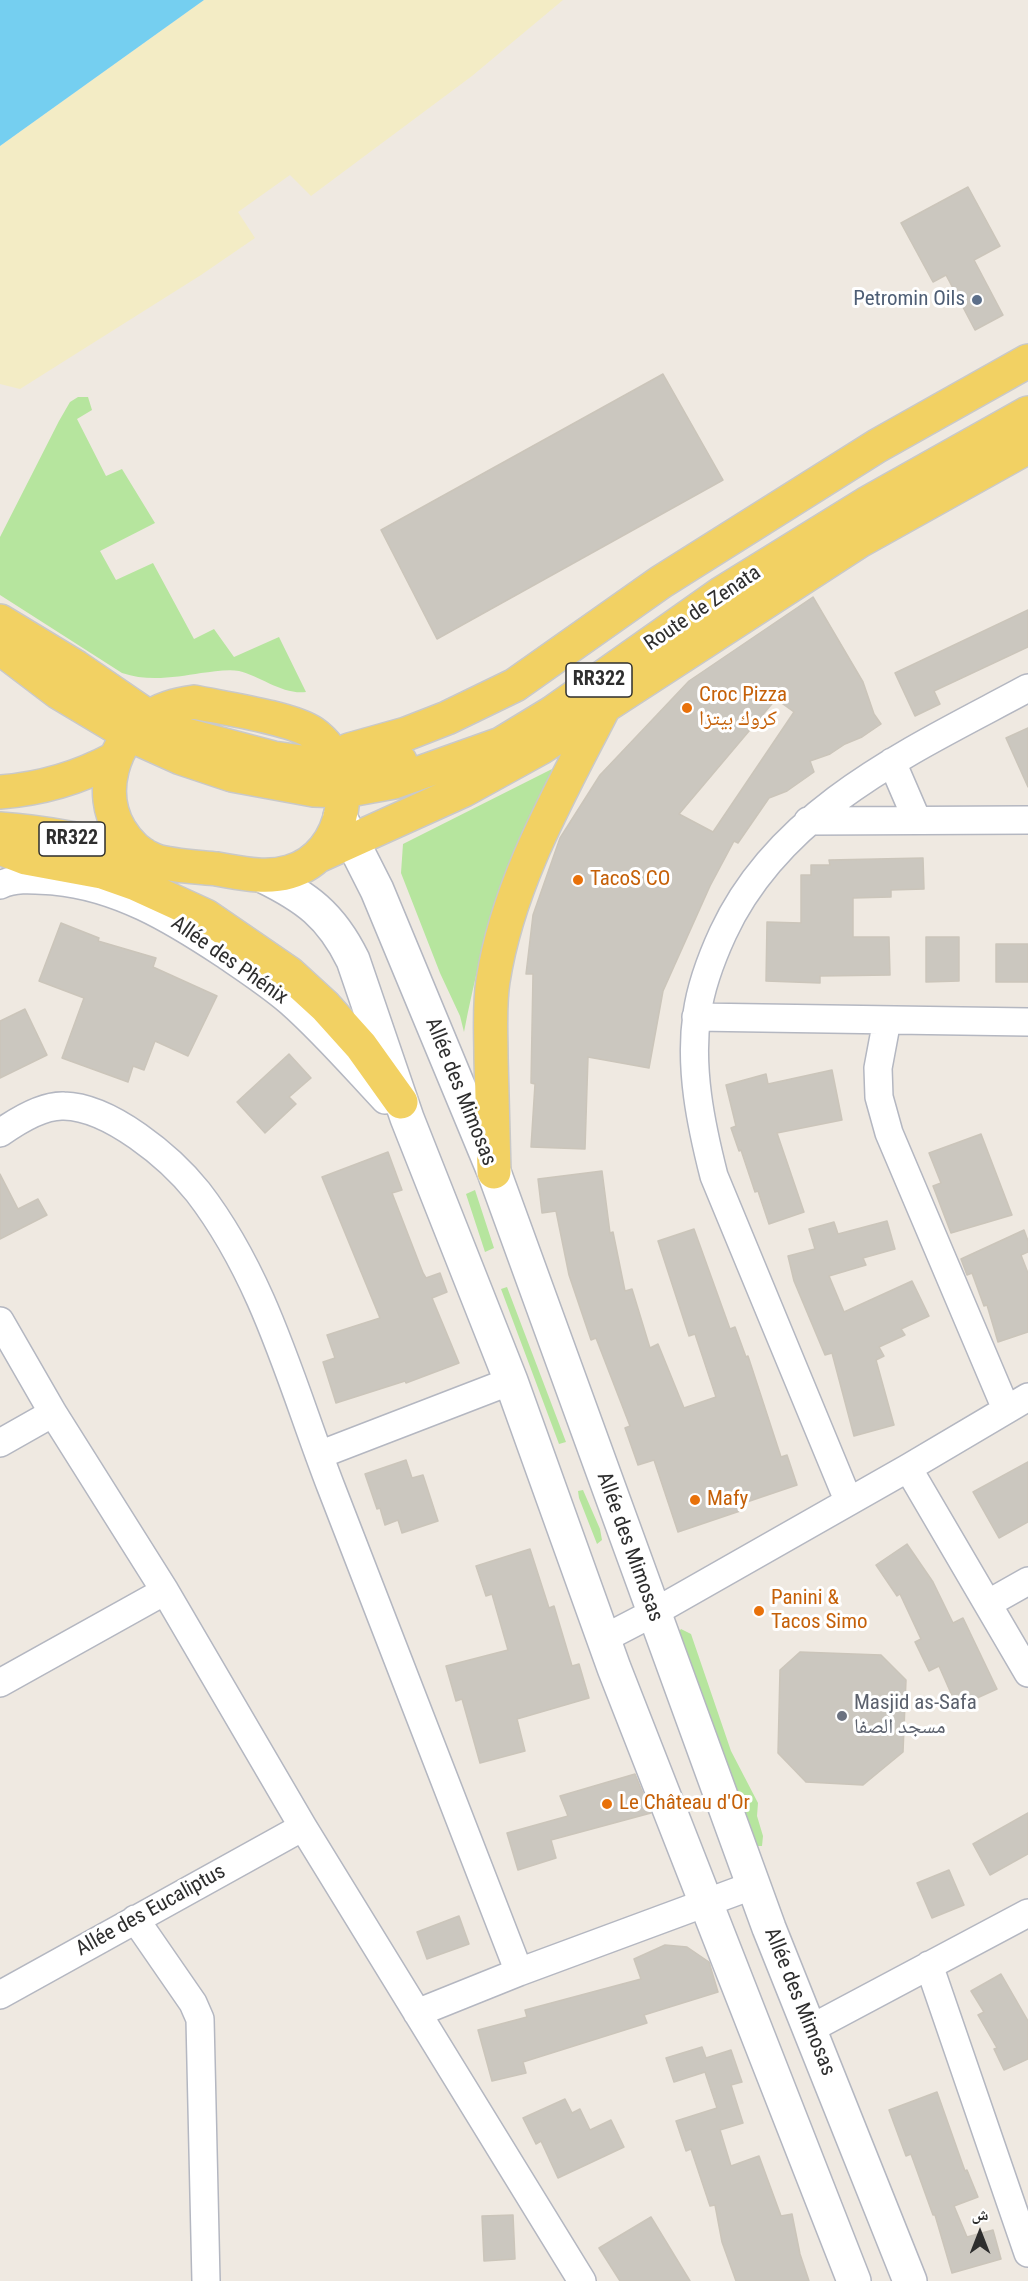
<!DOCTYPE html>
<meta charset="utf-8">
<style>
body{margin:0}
#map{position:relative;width:1028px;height:2281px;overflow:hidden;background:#efe9e1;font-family:"Roboto Condensed","Noto Naskh Arabic",sans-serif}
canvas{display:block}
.north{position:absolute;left:950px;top:2203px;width:60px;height:60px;-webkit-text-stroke:4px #fff;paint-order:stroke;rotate:0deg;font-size:16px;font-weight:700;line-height:24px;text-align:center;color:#2e2e2e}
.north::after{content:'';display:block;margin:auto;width:21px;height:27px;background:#2e2e2e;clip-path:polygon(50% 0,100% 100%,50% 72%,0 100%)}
</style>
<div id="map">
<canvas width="1028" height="2281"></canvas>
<div class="north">ش</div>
</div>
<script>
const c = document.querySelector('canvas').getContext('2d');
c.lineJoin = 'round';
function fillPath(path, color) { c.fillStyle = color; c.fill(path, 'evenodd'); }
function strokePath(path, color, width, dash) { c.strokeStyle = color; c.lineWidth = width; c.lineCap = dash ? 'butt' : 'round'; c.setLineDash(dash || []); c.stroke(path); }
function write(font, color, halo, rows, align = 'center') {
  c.font = font + ' "Roboto Condensed","Noto Naskh Arabic",sans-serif'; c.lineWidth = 6; c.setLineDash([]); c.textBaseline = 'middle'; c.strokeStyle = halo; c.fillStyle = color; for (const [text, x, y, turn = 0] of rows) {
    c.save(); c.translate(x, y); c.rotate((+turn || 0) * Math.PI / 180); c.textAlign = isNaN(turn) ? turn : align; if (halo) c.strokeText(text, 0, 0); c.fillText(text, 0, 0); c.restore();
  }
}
fillPath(new Path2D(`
 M78,397H88L92,410L77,419L106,476L122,469L155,523L100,551L116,580L153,563L194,639L214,629L234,657L279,637L306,692C283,695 260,676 239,671C227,669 213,672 201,673C176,677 148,682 122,673L0,595V537L59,421L70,402Z
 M552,769C540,807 520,842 505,880C486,929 474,981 464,1032L460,1016L440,973L401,873L403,844Z
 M475,1190L494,1248L485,1252L466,1194Z
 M507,1287L566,1442L559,1444L501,1289Z
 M583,1490L600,1529L602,1540L597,1544L579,1498L578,1491Z
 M681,1629L691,1634L731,1751L758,1803L757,1816L763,1836L762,1846H756L671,1641Z`), '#b6e59e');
fillPath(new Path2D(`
 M204,0H563L472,76L311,196L290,175L238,212L255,238L201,275L20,389L0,384V146Z`), '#f3ecc5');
fillPath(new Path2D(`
 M0,0H204L0,146Z`), '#75cff0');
const building = new Path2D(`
 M968,187L1000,246L974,260L1003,315L975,330L946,275L933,282L901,223Z
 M663,374L723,480L437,639L381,530Z
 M813,597L863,682L874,714L881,724L862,737L845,744L830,754L810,761L814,772L787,791L769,798L738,843L734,841L710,886L663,991L649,1068L588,1057L585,1149L531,1147L535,1084L531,1083L533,974H526L533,915L560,838L600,775L689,681ZM776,699L794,712L713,832L679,814Z
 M1028,610V647L934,691L940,704L915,716L895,673Z
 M1028,728V787L1006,738Z
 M923,858L924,889L891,890V897L853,898V937H889L890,975L820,976V983L766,981L767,922L801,923V875H811V865H830L829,860Z
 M61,923L99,938L98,941L156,958L153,967L217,996L188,1056L155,1041L144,1070L133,1066L128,1082L62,1058L84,998L39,981Z
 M926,937H959V981L926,982Z
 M996,944H1028V982H996Z
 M25,1009L47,1055L0,1078V1021Z
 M289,1054L311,1078L289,1097L296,1104L265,1133L237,1102Z
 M832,1070L842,1120L777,1133L804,1212L769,1224L758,1191L755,1192L741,1150L739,1151L731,1128L736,1126L726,1085L766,1074L768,1084Z
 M981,1134L1012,1215L951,1233L933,1186L941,1183L929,1153Z
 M388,1152L402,1190L392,1193L423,1273L426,1278L440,1273L447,1292L432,1298L459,1363L406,1383L405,1381L336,1403L323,1362L335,1358L327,1335L380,1318L322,1177Z
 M602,1171L610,1233L613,1232L625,1291L632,1289L650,1348L658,1344L684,1408L716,1397L695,1334L689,1336L658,1241L694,1229L730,1329L735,1327L746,1357L748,1356L781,1457L787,1455L797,1485L738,1505L740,1511L678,1532L654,1460L638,1465L625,1428L630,1426L596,1338L591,1340L569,1275L556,1211L542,1213L538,1179Z
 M0,1174L18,1209L38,1199L47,1215L0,1239Z
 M887,1221L895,1249L863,1258L866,1265L829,1276L844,1312L912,1281L929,1316L901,1329L905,1335L879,1347L884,1356L876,1360L894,1425L854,1436L832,1353L825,1355L794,1281L788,1256L815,1249L809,1229L834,1222L838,1234Z
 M1024,1230L1028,1241V1252L1021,1255L1028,1273V1332L998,1342L987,1305L984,1306L972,1273L967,1275L961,1259Z
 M406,1460L412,1478L423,1475L438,1521L402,1533L398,1520L385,1525L380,1508L377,1509L365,1474Z
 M1028,1462V1522L999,1538L973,1492Z
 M907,1544L933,1582L953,1623L963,1618L997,1689L957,1707L939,1666L929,1671L915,1642L921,1639L900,1594L897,1596L876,1565Z
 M530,1549L549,1608L554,1606L572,1666L579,1664L589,1698L517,1719L525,1751L480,1763L462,1699L456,1701L446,1666L508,1650L492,1594L486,1596L476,1566Z
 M800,1652L881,1655L906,1680L903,1752L863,1785L806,1782L778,1753L780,1670Z
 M635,1774L651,1813L551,1840L556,1858L518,1870L507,1833L568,1816L560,1796Z
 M1028,1813V1854L990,1875L973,1844Z
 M949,1870L964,1905L932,1918L917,1883Z
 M459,1916L469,1944L427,1959L417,1932Z
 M665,1945L687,1947L709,1962L718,1992L644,2015L647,2023L523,2062L526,2073L492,2081L478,2030L527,2017L525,2010L641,1979L634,1959Z
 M1001,1974L1028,2021V2059L1004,2070L994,2049L997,2048L978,2015L984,2012L971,1991Z
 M702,2047L706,2058L731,2050L742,2082L731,2085L743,2123L720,2130L731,2166L759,2156L781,2216L792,2214L800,2254L809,2281H736L722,2242L715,2205L710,2206L691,2149L686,2151L676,2121L717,2108L705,2072L674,2082L666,2058Z
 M937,2092L965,2171L967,2170L978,2197L954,2206L967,2237L993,2230L1001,2259L952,2273L935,2215H933L911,2154L906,2156L889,2110Z
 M565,2099L572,2113L580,2109L590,2130L611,2120L624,2147L558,2178L541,2141L536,2144L523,2118Z
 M513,2215L515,2259L484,2261L482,2216Z
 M651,2217L690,2281H620L599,2248Z`);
fillPath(building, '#cbc7bf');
strokePath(building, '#cbc5ba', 1.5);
const street = new Path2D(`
 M892,762L917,820
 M808,821L1028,820
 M0,885C15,877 37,880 54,881C118,887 171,919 224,954C246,969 269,984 290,1002C324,1032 354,1067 385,1100
 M696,1017L1028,1022
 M887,1020L878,1068L879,1097L889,1133L1006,1409
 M0,1133C17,1121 43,1105 64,1106C110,1107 170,1157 198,1192C265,1279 292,1386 331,1487C394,1648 456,1810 519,1972
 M0,1321L53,1413L165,1591L303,1827L582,2281
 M0,1443L53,1413
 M319,1455L511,1381
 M908,1468L1028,1673
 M848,1500L714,1176C701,1125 689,1068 697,1014C701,985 711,959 723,933C781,808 913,750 1028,688
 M989,1603L1028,1581
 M603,1639L653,1613L908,1468L1028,1397
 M0,1683L165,1591
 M135,1919L193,2003L200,2019L206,2281
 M929,1965L1028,2253
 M0,1995L303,1827
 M417,2013L519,1972L754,1885
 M810,2029L1028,1913`);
const secondary = new Path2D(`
 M340,817L377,890L494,1172L769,1928L910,2281
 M263,876C306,897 331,915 353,960L407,1118L511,1381L614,1668L854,2281`);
const primary = new Path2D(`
 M0,621L76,667L149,717L186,735L273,758L338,767L400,761
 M0,648L58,692L130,735L181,758L232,775L314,790L344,791L394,782L501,744L552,713L722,593L866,504L1028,413
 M194,702C222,708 292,718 313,733C362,768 348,856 289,872C265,879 241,873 217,869C199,867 169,866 154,860C140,855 128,843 120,830C98,793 112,742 148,718C161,709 178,704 194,702Z
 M349,750L406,734L447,718L515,685L661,582L877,446L1028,361
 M0,792C42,789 79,778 116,758
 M0,829C48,832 96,843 143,854
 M0,848L26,858L102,872L136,884L206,916L289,973L325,1006L361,1046L401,1102
 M318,856L464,790L542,747L861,540L1028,447
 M494,1172C493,1134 492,1096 491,1058C491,1032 489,1006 493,981C508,884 558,797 602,711`);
strokePath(street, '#b4b7c1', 30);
strokePath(secondary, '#b4b7c1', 36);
strokePath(primary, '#c9c9c9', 36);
strokePath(street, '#fff', 27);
strokePath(secondary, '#fff', 33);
strokePath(primary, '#f2d163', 33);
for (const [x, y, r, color] of [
 [977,300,6,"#5c6f8a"],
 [687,708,6,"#e8710a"],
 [578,880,6,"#e8710a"],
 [695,1500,6,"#e8710a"],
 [759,1611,6,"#e8710a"],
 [842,1716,6,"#6b7280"],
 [607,1804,6,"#e8710a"]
]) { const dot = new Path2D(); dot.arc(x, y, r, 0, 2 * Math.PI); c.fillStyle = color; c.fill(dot); strokePath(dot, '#fff', 2); }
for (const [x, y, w] of [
 [599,680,66],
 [72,839,66]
]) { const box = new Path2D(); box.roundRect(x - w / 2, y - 17, w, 34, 4.5); c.fillStyle = '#fff'; c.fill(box); strokePath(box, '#2e2e2e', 1.5); }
write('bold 20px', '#2e2e2e', null, [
 ["RR322",599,680],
 ["RR322",72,839]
]);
write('21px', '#4e5e75', '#fff', [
 ["Petromin Oils",965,300]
], 'right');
write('21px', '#2e2e2e', '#fff', [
 ["Route de Zenata",703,609,-34],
 ["Allée des Phénix",229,961,35],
 ["Allée des Mimosas",460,1092,68],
 ["Allée des Mimosas",629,1547,70],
 ["Allée des Eucaliptus",151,1911,-29],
 ["Allée des Mimosas",799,2002,68]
]);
write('21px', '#c56008', '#fff', [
 ["Croc Pizza",699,696],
 ["كروك بيتزا",699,720],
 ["TacoS CO",590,880],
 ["Mafy",707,1500],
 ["Panini &",771,1599],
 ["Tacos Simo",771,1623],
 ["Le Château d'Or",619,1804]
], 'left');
write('21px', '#5b616d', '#fff', [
 ["Masjid as-Safa",854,1704],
 ["مسجد الصفا",854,1728]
], 'left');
</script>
